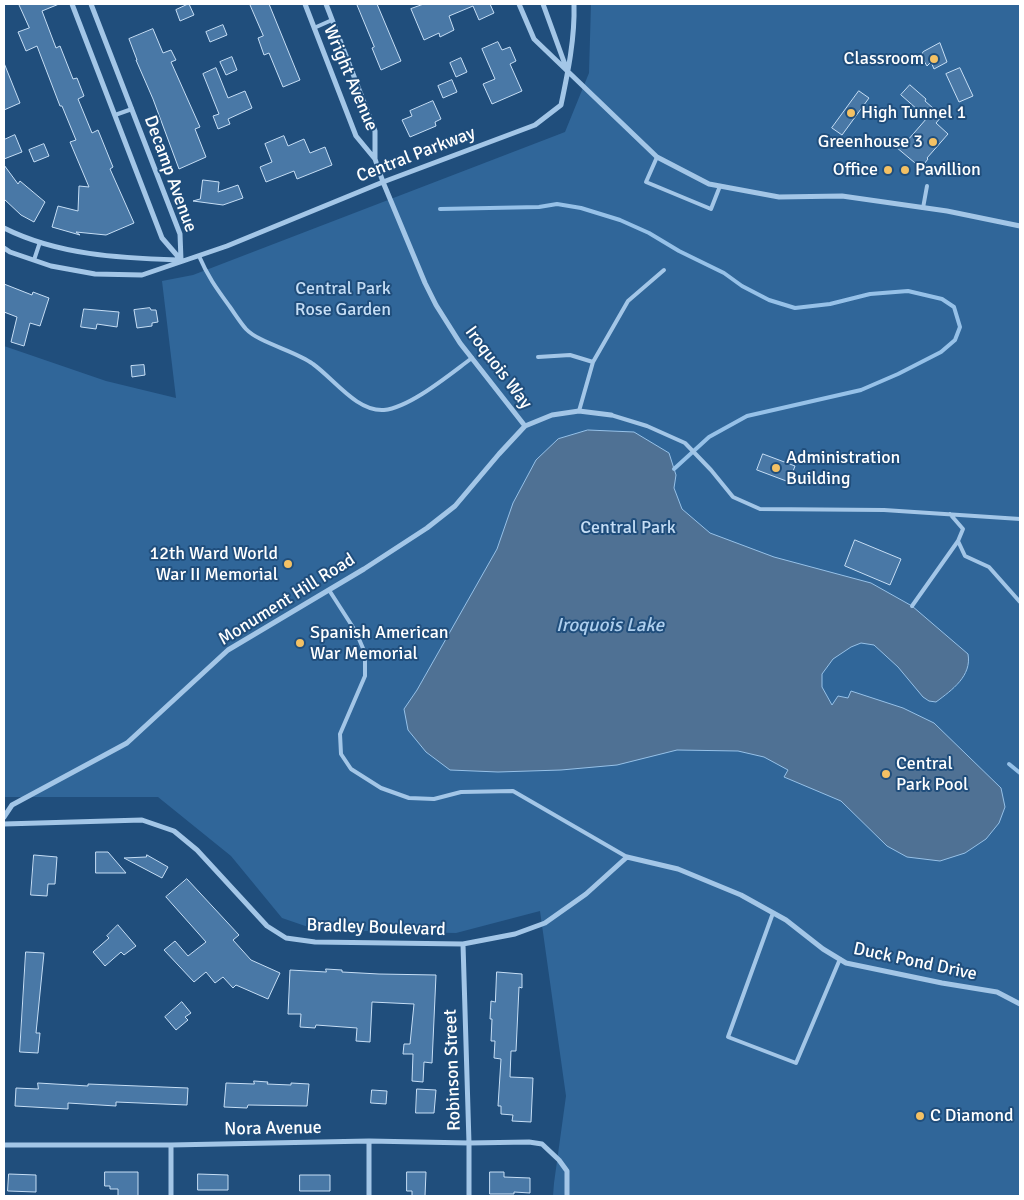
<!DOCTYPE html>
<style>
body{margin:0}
#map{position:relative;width:1024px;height:1200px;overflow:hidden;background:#204e7c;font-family:Signika,sans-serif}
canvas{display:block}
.frame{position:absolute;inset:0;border:5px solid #fff;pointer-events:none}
</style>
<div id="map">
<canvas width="1024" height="1200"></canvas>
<div class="frame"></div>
</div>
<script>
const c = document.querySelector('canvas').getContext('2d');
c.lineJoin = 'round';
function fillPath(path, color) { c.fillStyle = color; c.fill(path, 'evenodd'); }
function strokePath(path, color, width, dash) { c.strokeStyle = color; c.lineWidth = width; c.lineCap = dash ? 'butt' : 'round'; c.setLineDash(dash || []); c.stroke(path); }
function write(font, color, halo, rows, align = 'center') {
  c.font = font + ' Signika,sans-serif'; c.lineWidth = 4; c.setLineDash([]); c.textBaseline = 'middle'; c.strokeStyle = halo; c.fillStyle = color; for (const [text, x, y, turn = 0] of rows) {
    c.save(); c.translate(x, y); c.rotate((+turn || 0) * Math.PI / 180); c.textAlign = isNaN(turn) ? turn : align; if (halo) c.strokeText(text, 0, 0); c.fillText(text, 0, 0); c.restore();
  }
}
fillPath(new Path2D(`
 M591,4H1020V1196H553L554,1183L566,1096L540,911L456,933L317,930L282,918L231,856L158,797H4V346L106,381L176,398L162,281L193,275L565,132L589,73Z`), '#306699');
const water = new Path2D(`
 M588,430L634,432L669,453L676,475L674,488L682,509L710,533L774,557L871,583L912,606L968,654C972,676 952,690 936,702L929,701L923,697L898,667L874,645L861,643L851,647L833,659L822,674V687L832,705L838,696L848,698L851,691L903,708L934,723L1001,788L1005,807L999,823L986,839L965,853L940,861L907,857L887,846L841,801L784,777L788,770L764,757L738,751L677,750L617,765L561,770L498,772L450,770L426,752L408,730L404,709L417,690L497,549L513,503L536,460L558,439Z`);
fillPath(water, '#4f7194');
strokePath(water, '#96c1e8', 1);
strokePath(new Path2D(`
 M440,209L539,207L557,204L581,208L620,220L649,233L679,251L724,273L742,286L769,300L795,308L830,304L870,294L908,291L942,299L954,307L960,327L955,340L941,352L898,374L861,390L747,416L709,437L674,469
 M1009,764L1020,773`), '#96c1e8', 4);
const building = new Path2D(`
 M19,4H59L42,11L56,48L60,46L73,79L77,78L84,96L78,99L92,133L98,130L113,167L110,169L134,223L106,235L76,232L80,235L52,227L58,206L78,211L79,186L89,187L70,142L76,140L62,106H60L37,46L26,51L18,32L29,28Z
 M189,4L194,15L180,21L176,10Z
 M250,4H269L300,80L283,87L269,53L264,55L258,38L263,36Z
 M357,4H377L401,61L381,70L372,48L374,47Z
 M424,4H490L494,13L479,20L473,6L449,16L454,30L440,37L439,33L424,40L411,9Z
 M223,25L227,35L210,42L206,32Z
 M153,29L163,53L171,50L176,60L171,62L200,127L195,129L206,157L179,169L153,99L136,60H137L129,39Z
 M498,42L502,50L510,47L516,61L510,64L522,91L492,104L483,84L495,79L482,49Z
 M940,43L947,62L934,69L931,62L927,66L921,56L923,52Z
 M232,57L237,70L226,75L220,62Z
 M461,58L467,72L456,77L450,63Z
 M4,63L20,103L4,110Z
 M216,68L228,98L245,91L252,108L228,119L230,124L218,129L213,116L219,114L203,74Z
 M960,68L973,96L959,102L946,74Z
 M452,80L457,92L443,98L438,86Z
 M910,85L926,99L925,101L942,116L936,123L948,134L927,158L928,159L921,168L896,147L904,138L907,141L927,118L901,95Z
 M859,91L869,98L842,135L832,128Z
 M433,101L441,119L435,122L436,126L410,137L402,120L412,116L410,111Z
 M15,135L22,152L4,159V140Z
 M284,136L288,146L304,139L310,153L325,147L332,165L297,179L294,171L266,182L260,167L272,162L265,144Z
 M44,144L49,156L34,162L29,150Z
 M4,165L18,184L20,181L45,202L34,222L21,215L4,199Z
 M203,180L219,182L218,192L238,185L243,198L223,205L193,201L200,199Z
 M4,284L32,295L33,292L49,298L40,326L30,323L24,346L11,342L17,317L4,312Z
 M150,308L151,310H156L158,322L152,323V326L137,328L134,310Z
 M84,309L119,312L117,327L97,324L96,329L81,327Z
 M144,365L145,375L132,377L131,366Z
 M763,454L795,466L789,482L757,470Z
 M855,540L901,559L890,585L845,566Z
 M96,852H108L126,873H96Z
 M34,855L57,857L55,884H48L47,896L31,895Z
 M147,855L168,867L162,878L124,858L146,857Z
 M187,879L239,935L233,940L251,960L280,973L268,999L236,985L233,988L223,977L215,983L206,972L194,982L164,950L175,941L188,956L206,942L166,897Z
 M118,925L136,946L124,955L121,952L105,966L93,952L109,938L107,936Z
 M26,952L44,953L36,1033H40L38,1053L20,1052Z
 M326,969L342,970V972L379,974L436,975L432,1063L424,1062L423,1082L412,1081L413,1054H403L404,1044H410L414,1004L372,1002L370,1042L356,1041L357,1028L316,1025L315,1028L300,1027L301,1014H288L290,970L326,972Z
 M497,972L522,974V988L519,987L516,1051H511L510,1077L533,1078L531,1122L512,1121L513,1115L501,1114V1106H498L501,1059L494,1058L495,1041H491L492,1019H490L491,1001L495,1002Z
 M182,1002L191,1013L185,1017L188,1020L176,1030L165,1017Z
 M254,1081L268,1082L267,1084L291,1085V1083L309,1084L307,1106L248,1105L247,1108L224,1107L226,1083L254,1084Z
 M38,1083L88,1086V1084L188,1088L187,1105L116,1102V1106L68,1103V1109L15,1106L16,1088L38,1089Z
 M417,1089L436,1090L434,1113H416Z
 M372,1090L387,1091L386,1104L371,1103Z
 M105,1172H138V1196H118V1189H110V1186H105Z
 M407,1172H426L425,1196H412V1191H407Z
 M490,1172H504V1177L530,1178V1193L514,1192V1194H490Z
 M9,1174L36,1175V1192L8,1191Z
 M198,1174L228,1175V1190H198Z
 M300,1175H330V1191H300Z`);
fillPath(building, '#4978a6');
strokePath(building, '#c6def5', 1);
strokePath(new Path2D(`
 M314,28L332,20
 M115,115L132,109
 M657,157L646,182L711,209L720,186
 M923,208L927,186
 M199,256C208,277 217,289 230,307C235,314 240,322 246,329C259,343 296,351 313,364C334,379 357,412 384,410C411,407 450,374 472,358
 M34,260L40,242
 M538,357L570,355L593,362L579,411
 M593,362L628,301L664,270
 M611,415L647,426L685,443L711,470L733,497L760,509L884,510L1020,519
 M950,514L963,529L958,541L965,556L989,567L1020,602
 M329,590L356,632L365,653V676L340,734L341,754L351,769L381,788L409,798L434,799L461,792L513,791L627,857
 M912,606L958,541
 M773,913L728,1037L796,1063L840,959`), '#a3c6e7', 4);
strokePath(new Path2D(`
 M72,4L162,238L181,260
 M91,4L180,234L181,260
 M305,4L356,136L375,159
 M326,4L375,131V159L383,182L425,283L436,305L460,343L525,426
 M519,4L534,39L657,157L709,184L779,197L842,196L947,211L1020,226
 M543,4L567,70
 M4,228C58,255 119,258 178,260
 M4,248L10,252L51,266L95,274L142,275L227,246L383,182L535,125L561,105C568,72 575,38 574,4
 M4,817L12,805L127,743L228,650L364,569L427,528L455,506L499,454L525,426L552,415L579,411L611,415
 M4,824L142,820L174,831L197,850L267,926L286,938L315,942L463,944L515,934L545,923L586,894L627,857L678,869L741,895L786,920L823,949L846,963L942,983L997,992L1020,1004
 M463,944L469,1143V1196
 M4,1145H171L369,1141L469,1143L529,1142L542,1144L559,1160L567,1171V1196
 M171,1196V1145
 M369,1196V1141`), '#a3c6e7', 5);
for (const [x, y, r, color] of [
 [934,59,5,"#f4c164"],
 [851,113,5,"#f4c164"],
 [933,142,5,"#f4c164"],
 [888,170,5,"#f4c164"],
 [905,170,5,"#f4c164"],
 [776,468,5,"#f4c164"],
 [288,564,5,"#f4c164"],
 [300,643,5,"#f4c164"],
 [886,774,5,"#f4c164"],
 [920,1116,5,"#f4c164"]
]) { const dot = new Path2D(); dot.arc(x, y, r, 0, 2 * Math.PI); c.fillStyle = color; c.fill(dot); strokePath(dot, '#204e7c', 2); }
write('18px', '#fff', '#204e7c', [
 ["Classroom",924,59,"right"],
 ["High Tunnel 1",861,113],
 ["Greenhouse 3",923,142,"right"],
 ["Office",878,170,"right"],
 ["Pavillion",915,170],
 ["Administration",786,458],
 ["Building",786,479],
 ["12th Ward World",278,554,"right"],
 ["War II Memorial",278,575,"right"],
 ["Spanish American",310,633],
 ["War Memorial",310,654],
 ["Central",896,764],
 ["Park Pool",896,785],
 ["C Diamond",930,1116]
], 'left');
write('18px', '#fff', '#204e7c', [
 ["Wright Avenue",350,78,67],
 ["Central Parkway",416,155,-21],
 ["Decamp Avenue",170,174,70],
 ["Iroquois Way",498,368,53],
 ["Monument Hill Road",287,600,-32],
 ["Bradley Boulevard",376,928,2],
 ["Duck Pond Drive",915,962,12],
 ["Robinson Street",453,1070,-92],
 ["Nora Avenue",273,1129,-1]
]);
write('18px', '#c6def5', '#204e7c', [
 ["Central Park",343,289],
 ["Rose Garden",343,310],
 ["Central Park",628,528]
]);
write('italic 19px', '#aecfee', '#204e7c', [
 ["Iroquois Lake",610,626]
]);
</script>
